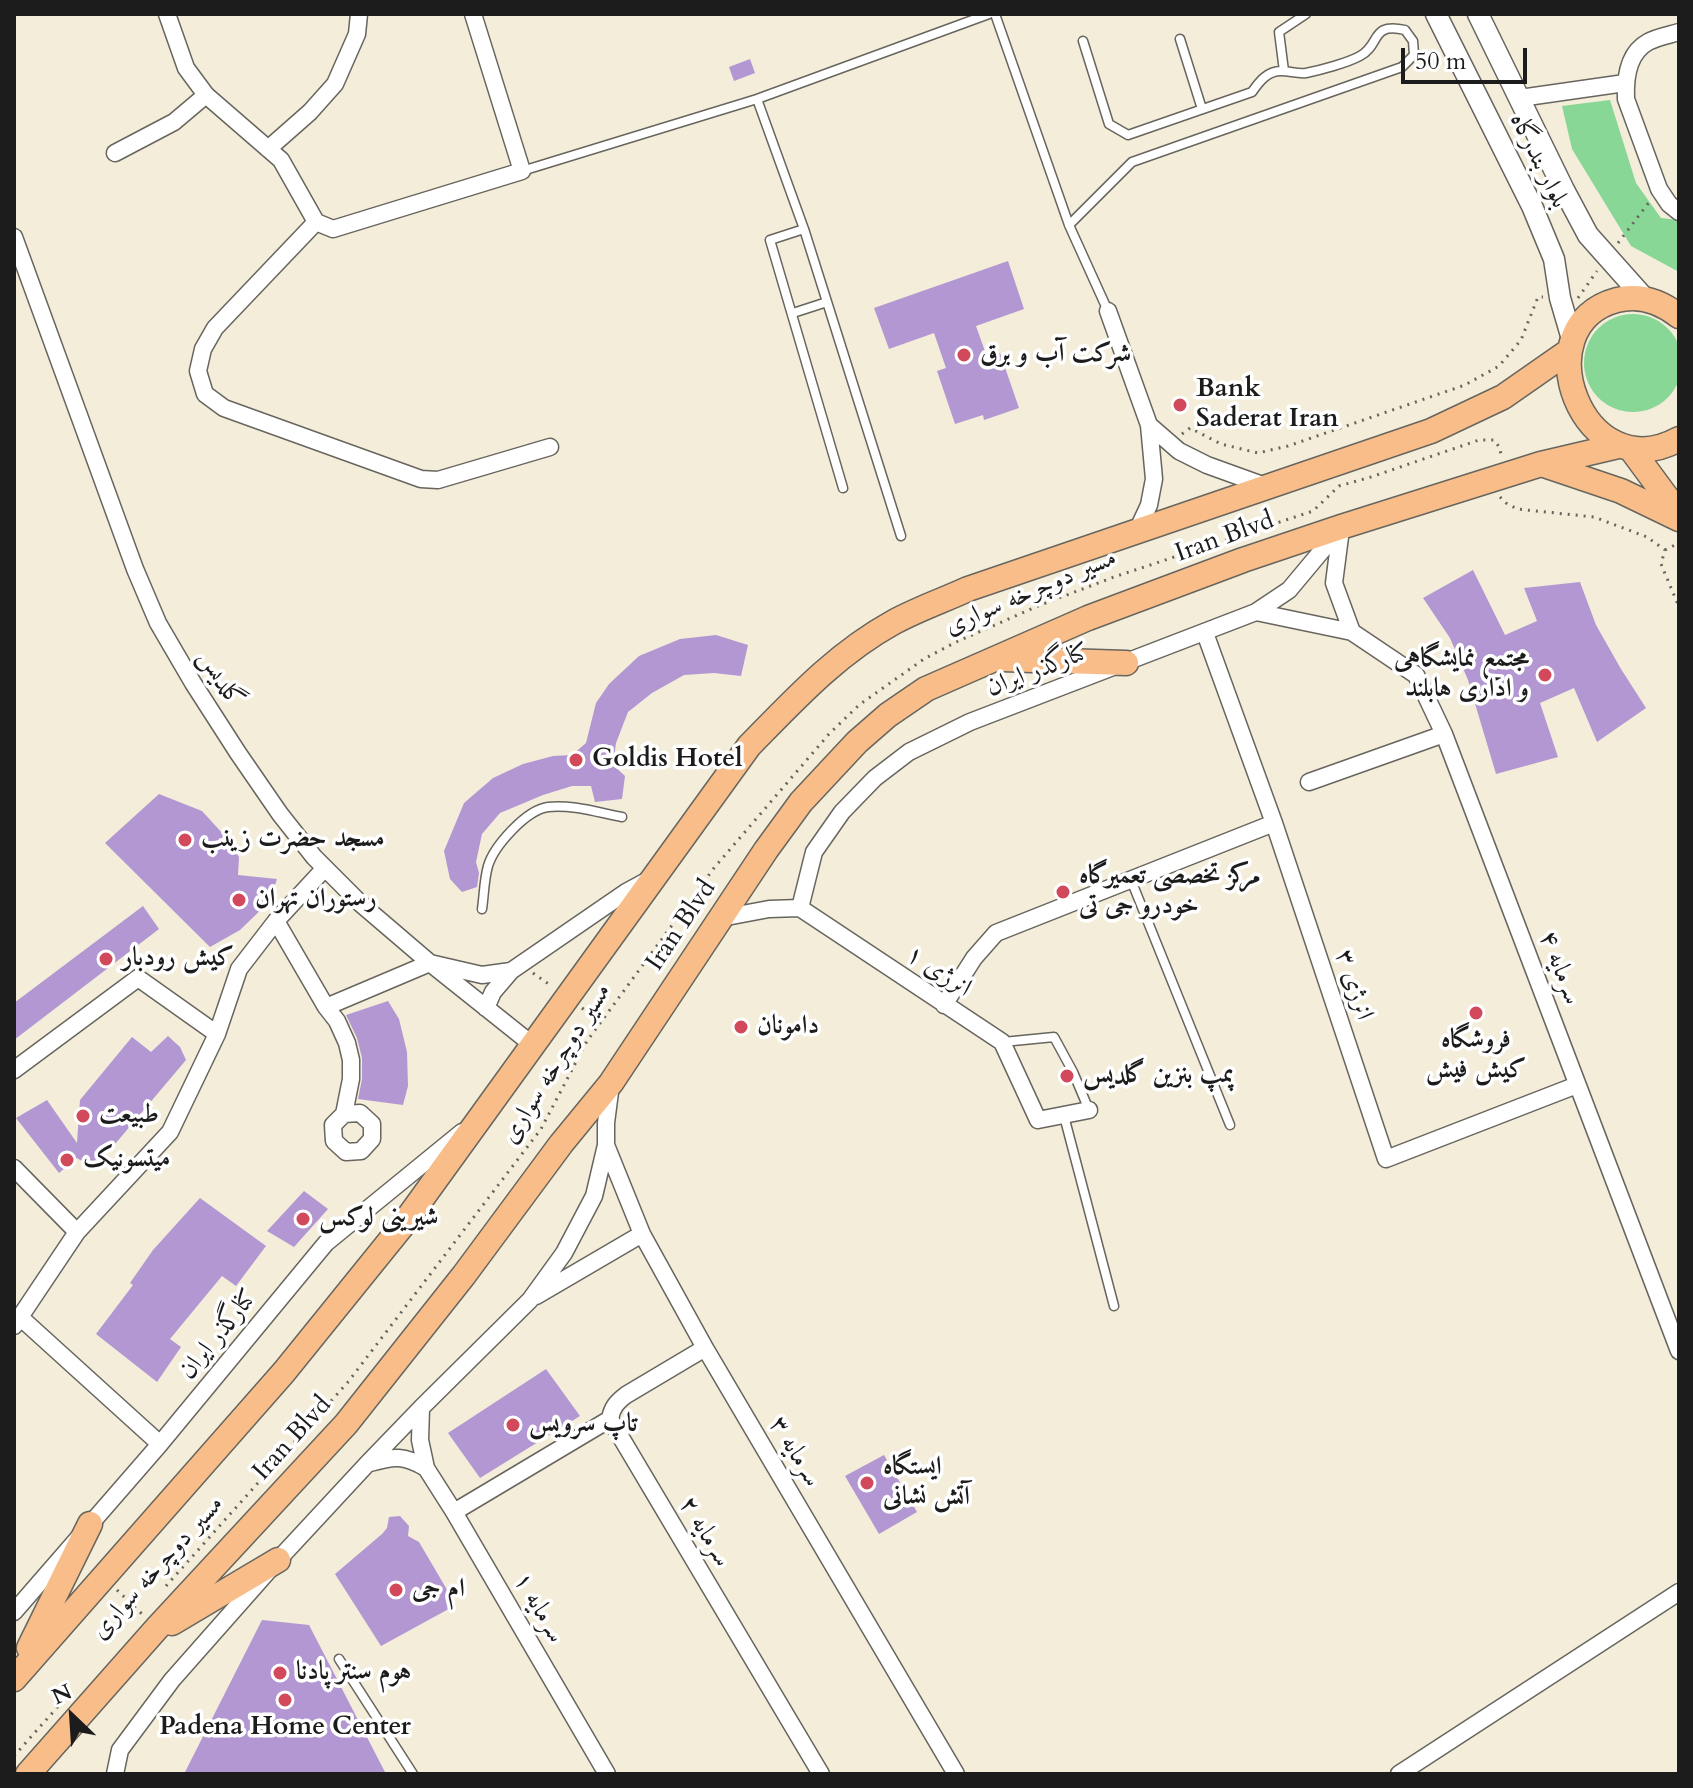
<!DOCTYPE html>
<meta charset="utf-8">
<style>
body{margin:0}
#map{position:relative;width:1693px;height:1788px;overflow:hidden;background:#f3edda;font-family:Cardo,serif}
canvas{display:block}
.frame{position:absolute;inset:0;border:16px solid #1c1c1c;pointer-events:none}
.north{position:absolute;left:32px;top:1676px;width:80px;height:80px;-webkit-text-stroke:6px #fff;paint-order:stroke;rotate:335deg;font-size:22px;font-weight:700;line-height:32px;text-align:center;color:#1c1c1c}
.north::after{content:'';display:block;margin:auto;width:28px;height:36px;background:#1c1c1c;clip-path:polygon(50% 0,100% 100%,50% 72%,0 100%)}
.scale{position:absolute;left:1401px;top:48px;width:126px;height:36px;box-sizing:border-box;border:4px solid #1c1c1c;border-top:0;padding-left:10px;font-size:24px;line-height:28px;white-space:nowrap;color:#1c1c1c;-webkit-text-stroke:6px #fff;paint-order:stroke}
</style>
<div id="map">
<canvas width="1693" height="1788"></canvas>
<div class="frame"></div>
<div class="north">N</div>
<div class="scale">50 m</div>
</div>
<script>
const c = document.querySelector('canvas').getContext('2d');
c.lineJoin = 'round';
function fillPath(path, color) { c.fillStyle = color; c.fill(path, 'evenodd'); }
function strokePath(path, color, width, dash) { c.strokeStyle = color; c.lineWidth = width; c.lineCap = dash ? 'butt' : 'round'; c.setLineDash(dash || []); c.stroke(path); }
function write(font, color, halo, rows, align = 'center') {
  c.font = font + ' Cardo,Amiri,serif'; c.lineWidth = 7; c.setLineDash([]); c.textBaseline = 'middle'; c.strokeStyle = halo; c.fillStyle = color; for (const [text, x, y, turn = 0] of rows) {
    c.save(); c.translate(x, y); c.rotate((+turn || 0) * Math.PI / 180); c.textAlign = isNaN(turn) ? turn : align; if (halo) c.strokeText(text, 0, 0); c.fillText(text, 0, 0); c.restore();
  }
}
fillPath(new Path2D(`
 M1610,100L1636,183L1661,218L1679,220V272L1631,246L1572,149L1562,106Z
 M1584 363a49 49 0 1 1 98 0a49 49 0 1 1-98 0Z`), '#88d796');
fillPath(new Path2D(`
 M750,59L755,73L734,81L729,67Z
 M1008,261L1024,309L976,326L987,357L1000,353L1019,408L984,420L983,415L955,424L937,371L946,368L934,333L889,349L874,308Z
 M1473,570L1505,635L1537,621L1524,588L1580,582L1596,625L1621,669L1646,708L1597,742L1574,688L1540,703L1558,757L1496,774L1468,680L1450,638L1423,598Z
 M716,635L748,645L741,676L714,673L684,675L652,693L628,712L616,743L613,765L625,776L622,799L595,802L591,786H572L543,795L500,813L482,834L476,862L479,873L477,887L462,892L450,879L444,851L464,803L493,778L523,764L553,756L572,755L586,743L596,703L609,684L639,656L680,639Z
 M159,794L202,811L224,835L239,857L238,875L277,879L269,902L240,930L210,947L105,843Z
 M143,906L159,929L14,1040V1003Z
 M388,1001L399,1019L407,1052L408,1086L403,1105L358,1099L362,1079V1058L357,1038L346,1015Z
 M168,1036L180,1047L186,1060L94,1169L77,1158L59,1173L16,1118L47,1100L77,1143L80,1100L132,1037L151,1052Z
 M304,1191L328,1209L294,1247L267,1231Z
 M200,1198L266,1246L236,1286L222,1276L170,1339L181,1347L157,1382L96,1334L133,1285L130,1283L153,1250Z
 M546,1369L580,1416L480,1478L448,1433Z
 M884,1455L917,1512L879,1534L845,1476Z
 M400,1516L409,1526L408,1536L419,1542L456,1605L381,1646L335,1574L382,1534L387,1528L389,1517Z
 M262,1620L309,1625L386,1774H184Z`), '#b297d3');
const service = new Path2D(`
 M995,14L1069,225L1108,311
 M1180,39L1202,109
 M1284,71L1279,32L1306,14
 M757,99L804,229L901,536
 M522,171L757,99L989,14
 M1069,225L1132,162L1402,67L1414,55L1413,41L1405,30C1370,22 1381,45 1360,56C1347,63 1321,70 1306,73C1297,74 1290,71 1281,71C1267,71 1259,82 1252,92L1128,135L1109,124L1083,41
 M804,229L770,240L843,488
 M793,313L827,302
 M1131,880L1230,1125
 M482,909C484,896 484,880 488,866C494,846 526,810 548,807C571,804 600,813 622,817
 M1003,1042L1054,1037L1073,1072L1089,1110
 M1064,1116L1114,1306
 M339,1659L413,1774`);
const minor = new Path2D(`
 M167,14L186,68L206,95L281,160L316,222L333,229L522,171L473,14
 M1679,32C1669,35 1657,37 1648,42C1628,53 1625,78 1626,99L1659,189L1669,204L1679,212
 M1520,98L1625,83
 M268,149L310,112L335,84L357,34L359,14
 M115,153L174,122L206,95
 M316,222L215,328L203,349L198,371L205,394L224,408L421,479L438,480L550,447
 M14,237L135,569L158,623L193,683L238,753L280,814L314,857L361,904L430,963L534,1046
 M1108,311L1149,425L1154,479L1149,505L1136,533
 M1149,425L1179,451L1207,465L1268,487
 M1341,529L1334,583L1352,632
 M1256,612L1352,632L1416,675L1444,734L1679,1351
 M1205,633L1274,823L1386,1159L1577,1085
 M1309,782L1444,734
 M800,908L814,852L842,812L875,778L909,752L970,722L1256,612L1289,590L1340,529
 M721,918L769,909L800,908L1002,1042L1038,1120L1089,1110
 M276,921L326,1007L337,1021L347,1043L351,1060V1079L344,1114L333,1125L334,1141L346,1152L361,1151L372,1139V1124L360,1113L344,1114
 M944,1005L974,958L996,933L1274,823
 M326,1007L430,963L482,975L511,971L626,892L650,879
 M486,1008L493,992L511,971
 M14,1070L138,978L217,1034
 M606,1145L642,1234L705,1348L956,1774
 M14,1168L77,1232
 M536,1296L642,1234
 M21,1318L160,1444
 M14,1326L77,1232L170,1132L217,1034L239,969L276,921L325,868
 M705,1348L626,1395C617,1402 612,1407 610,1419L821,1774
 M421,1408L420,1440L426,1468L454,1512L607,1774
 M370,1463C394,1456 404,1455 426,1468
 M454,1512L610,1419
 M14,1612L160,1444L326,1243L462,1132
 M115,1774L120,1750L172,1680L278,1560L368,1463L421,1408L530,1300L564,1253L594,1196L606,1145V1123L611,1084
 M1399,1774L1679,1592`);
const tertiary = new Path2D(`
 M1436,14L1532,206L1554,259L1560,298L1572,339
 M1478,14L1564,190L1588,235L1645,299`);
const primary = new Path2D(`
 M1679,316C1661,302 1640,294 1617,300C1521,325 1583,492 1679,439
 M1631,449L1679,514
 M1541,464L1621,491L1679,519
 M1002,659L1126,663
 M172,1623L278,1560
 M29,1648L90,1524
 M14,1679L284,1372L402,1226L749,746C795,699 836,654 894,622C918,609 944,600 968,589L1431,431L1503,397L1569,351
 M28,1774L157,1628L346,1424L464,1275L561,1144L611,1083L766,850L801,802L857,742L888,715L926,689L1088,618L1243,560L1341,527L1541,464L1618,446`);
strokePath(service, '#67655e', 11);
strokePath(minor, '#67655e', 19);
strokePath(tertiary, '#67655e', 23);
strokePath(primary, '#67655e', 27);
strokePath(new Path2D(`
 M1618,243L1650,201
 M1578,298L1597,271
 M1182,434L1190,428L1221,444L1258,453L1288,446L1465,385L1499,366L1521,340L1538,297H1543
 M1500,497L1506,503L1517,509L1594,517L1647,537L1665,550L1661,564L1679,607
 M1665,550L1679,543
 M533,973L550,985
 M582,1008L601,1023
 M166,1586L348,1382L541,1129L587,1041L714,868L829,734L859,705L924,659L954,643L1038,606L1114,577L1313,511L1339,486L1371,477L1479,440H1494L1500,448L1501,456
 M117,1590L143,1615
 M14,1756L62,1702`), '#67655e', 3, [2, 6]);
strokePath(service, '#fff', 8);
strokePath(minor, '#fff', 16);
strokePath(tertiary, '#fff', 20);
strokePath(primary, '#f8bd89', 24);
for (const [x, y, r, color] of [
 [964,355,8,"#d1495b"],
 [1180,405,8,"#d1495b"],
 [1545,675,8,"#d1495b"],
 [576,760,8,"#d1495b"],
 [185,840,8,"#d1495b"],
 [1063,892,8,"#d1495b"],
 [239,900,8,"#d1495b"],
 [106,959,8,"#d1495b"],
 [1476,1013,8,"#d1495b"],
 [741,1027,8,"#d1495b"],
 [1067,1076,8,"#d1495b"],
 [83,1116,8,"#d1495b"],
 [67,1160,8,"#d1495b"],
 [303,1219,8,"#d1495b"],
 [513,1425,8,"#d1495b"],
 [867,1483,8,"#d1495b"],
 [396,1590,8,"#d1495b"],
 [280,1673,8,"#d1495b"],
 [285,1700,8,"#d1495b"]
]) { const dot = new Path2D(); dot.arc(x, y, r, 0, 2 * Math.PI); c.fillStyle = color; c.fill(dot); strokePath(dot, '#fff', 3); }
write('26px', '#1c1c1c', '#fff', [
 ["بلوار بندرگاه",1538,161,64],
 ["Iran Blvd",1225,538,-20],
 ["مسیر دوچرخه سواری",1031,593,-23],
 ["کنارگذر ایران",1038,671,-21],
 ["گلدیس",220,679,58],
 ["Iran Blvd",682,926,-56],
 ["سرمایه ۴",1559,968,69],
 ["انرژی ۱",938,972,33],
 ["انرژی ۳",1353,985,72],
 ["مسیر دوچرخه سواری",557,1064,-58],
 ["کنارگذر ایران",219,1335,-51],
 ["Iran Blvd",293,1439,-48],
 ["سرمایه ۳",794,1452,59],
 ["سرمایه ۲",704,1532,59],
 ["مسیر دوچرخه سواری",158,1568,-48],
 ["سرمایه ۱",538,1608,60]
]);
write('bold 26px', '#1c1c1c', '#fff', [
 ["شرکت آب و برق",980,355],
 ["Bank",1196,390],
 ["Saderat Iran",1196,420],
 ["مجتمع نمایشگاهی",1529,660,"right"],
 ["و اداری هابلند",1529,690,"right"],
 ["Goldis Hotel",592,760],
 ["مسجد حضرت زینب",201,840],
 ["مرکز تخصصی تعمیرگاه",1079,877],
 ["خودرو جی تی",1079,907],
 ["رستوران تهران",255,900],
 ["کیش رودبار",122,959],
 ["دامونان",757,1027],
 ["فروشگاه",1476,1041,"center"],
 ["کیش فیش",1476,1071,"center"],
 ["پمپ بنزین گلدیس",1083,1076],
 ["طبیعت",99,1116],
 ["میتسونیک",83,1160],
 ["شيرينی لوكس",319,1219],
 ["تاپ سرویس",529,1425],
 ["ایستگاه",883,1468],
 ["آتش نشانی",883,1498],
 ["ام جی",412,1590],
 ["هوم سنتر پادنا",296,1673],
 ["Padena Home Center",285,1728,"center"]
], 'left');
</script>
